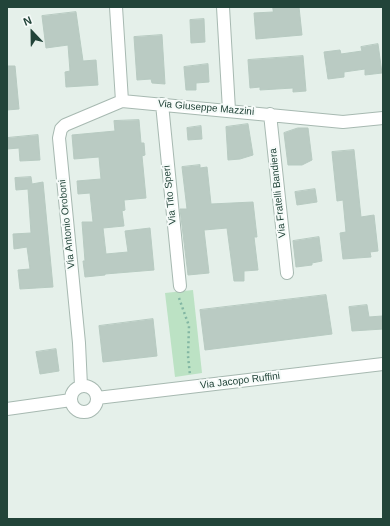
<!DOCTYPE html>
<style>
body{margin:0}
#map{position:relative;width:390px;height:526px;overflow:hidden;background:#e5f0ea;font-family:Helvetica,sans-serif}
canvas{display:block}
.frame{position:absolute;inset:0;border:8px solid #224439;pointer-events:none}
.north{position:absolute;left:12px;top:12px;width:40px;height:40px;-webkit-text-stroke:3px #f6fbf9;paint-order:stroke;rotate:338deg;font-size:11px;font-weight:700;line-height:16px;text-align:center;color:#224439}
.north::after{content:'';display:block;margin:auto;width:14px;height:18px;background:#224439;clip-path:polygon(50% 0,100% 100%,50% 72%,0 100%)}
</style>
<div id="map">
<canvas width="390" height="526"></canvas>
<div class="frame"></div>
<div class="north">N</div>
</div>
<script>
const c = document.querySelector('canvas').getContext('2d');
c.lineJoin = 'round';
function fillPath(path, color) { c.fillStyle = color; c.fill(path, 'evenodd'); }
function strokePath(path, color, width, dash) { c.strokeStyle = color; c.lineWidth = width; c.lineCap = dash ? 'butt' : 'round'; c.setLineDash(dash || []); c.stroke(path); }
function write(font, color, halo, rows, align = 'center') {
  c.font = font + ' Helvetica,sans-serif'; c.lineWidth = 4; c.setLineDash([]); c.textBaseline = 'middle'; c.strokeStyle = halo; c.fillStyle = color; for (const [text, x, y, turn = 0] of rows) {
    c.save(); c.translate(x, y); c.rotate((+turn || 0) * Math.PI / 180); c.textAlign = isNaN(turn) ? turn : align; if (halo) c.strokeText(text, 0, 0); c.fillText(text, 0, 0); c.restore();
  }
}
fillPath(new Path2D(`
 M193,290L202,373L175,377L165,293Z`), '#bce2c4');
const building = new Path2D(`
 M273,7H299L302,35L256,39L254,13L273,12Z
 M76,12L83,61L96,60L98,85L66,87L65,72L70,71L68,45L46,48L42,16Z
 M204,19L205,42L191,43L190,20Z
 M162,35L165,84L152,83L151,79L137,80L134,37Z
 M378,44L382,73L365,75V69L344,72V77L328,79L324,52L340,50L341,54L362,51L361,47Z
 M303,56L306,91L293,92V88L260,90V87L250,88L248,60Z
 M208,64L209,82L196,83V90H186L184,67Z
 M7,66H15L19,109L7,110Z
 M139,120L141,143H144L145,155L142,156L146,198L124,200L125,210L122,211L124,226L103,228L106,254L128,252L125,231L150,228L154,270L105,274V275L85,277L83,261H85L82,222H93L90,193L78,194L77,181L101,179L99,157L74,159L72,135L115,131L114,121Z
 M248,124L253,155L240,159L228,160L226,127Z
 M201,126L202,139L188,140L187,128Z
 M298,128H308L312,160L302,165H288L284,133Z
 M38,135L40,160L20,161L19,148L7,149V138Z
 M354,150L361,217L374,215L378,251L370,252L371,257L343,259L340,233L346,232L343,200L337,201L332,152Z
 M200,165V168L207,167L211,204L253,202L257,237H254L258,270L244,271V281H234L227,228L204,230L209,273L188,275L180,209H187L182,167Z
 M31,177L32,184L43,182L53,287L20,289L18,270L30,269L27,247L14,249L13,234L31,233L28,189L16,190L15,178Z
 M315,189L317,202L297,205L295,192Z
 M319,237L322,261L312,263V265L296,267L293,241Z
 M326,295L332,334L205,350L200,310Z
 M367,305L369,317L382,316L383,329L352,331L349,307Z
 M153,319L157,356L103,362L99,326Z
 M56,349L59,371L40,374L36,352Z`);
fillPath(building, '#bacbc3');
strokePath(building, '#b7cac1', 1);
const minor = new Path2D(`
 M116,7L122,101L343,122L383,118
 M223,7L229,110
 M162,104L180,286
 M270,114L287,273
 M81,386L79,343L59,138L61,129L65,125L122,101
 M71 399a13 13 0 1 1 26 0a13 13 0 1 1-26 0Z
 M97,398L383,364
 M7,409L71,400`);
strokePath(minor, '#a7b9b1', 14);
strokePath(new Path2D(`
 M179,298L189,326L188,356L190,375`), '#82b6a3', 2.5, [2, 3]);
strokePath(minor, '#fff', 12);
write('10px', '#224439', '#f6fbf9', [
 ["Via Giuseppe Mazzini",206,108,5],
 ["Via Fratelli Bandiera",278,193,-96],
 ["Via Tito Speri",170,195,-96],
 ["Via Antonio Oroboni",67,224,-96],
 ["Via Jacopo Ruffini",240,381,-7]
]);
</script>
